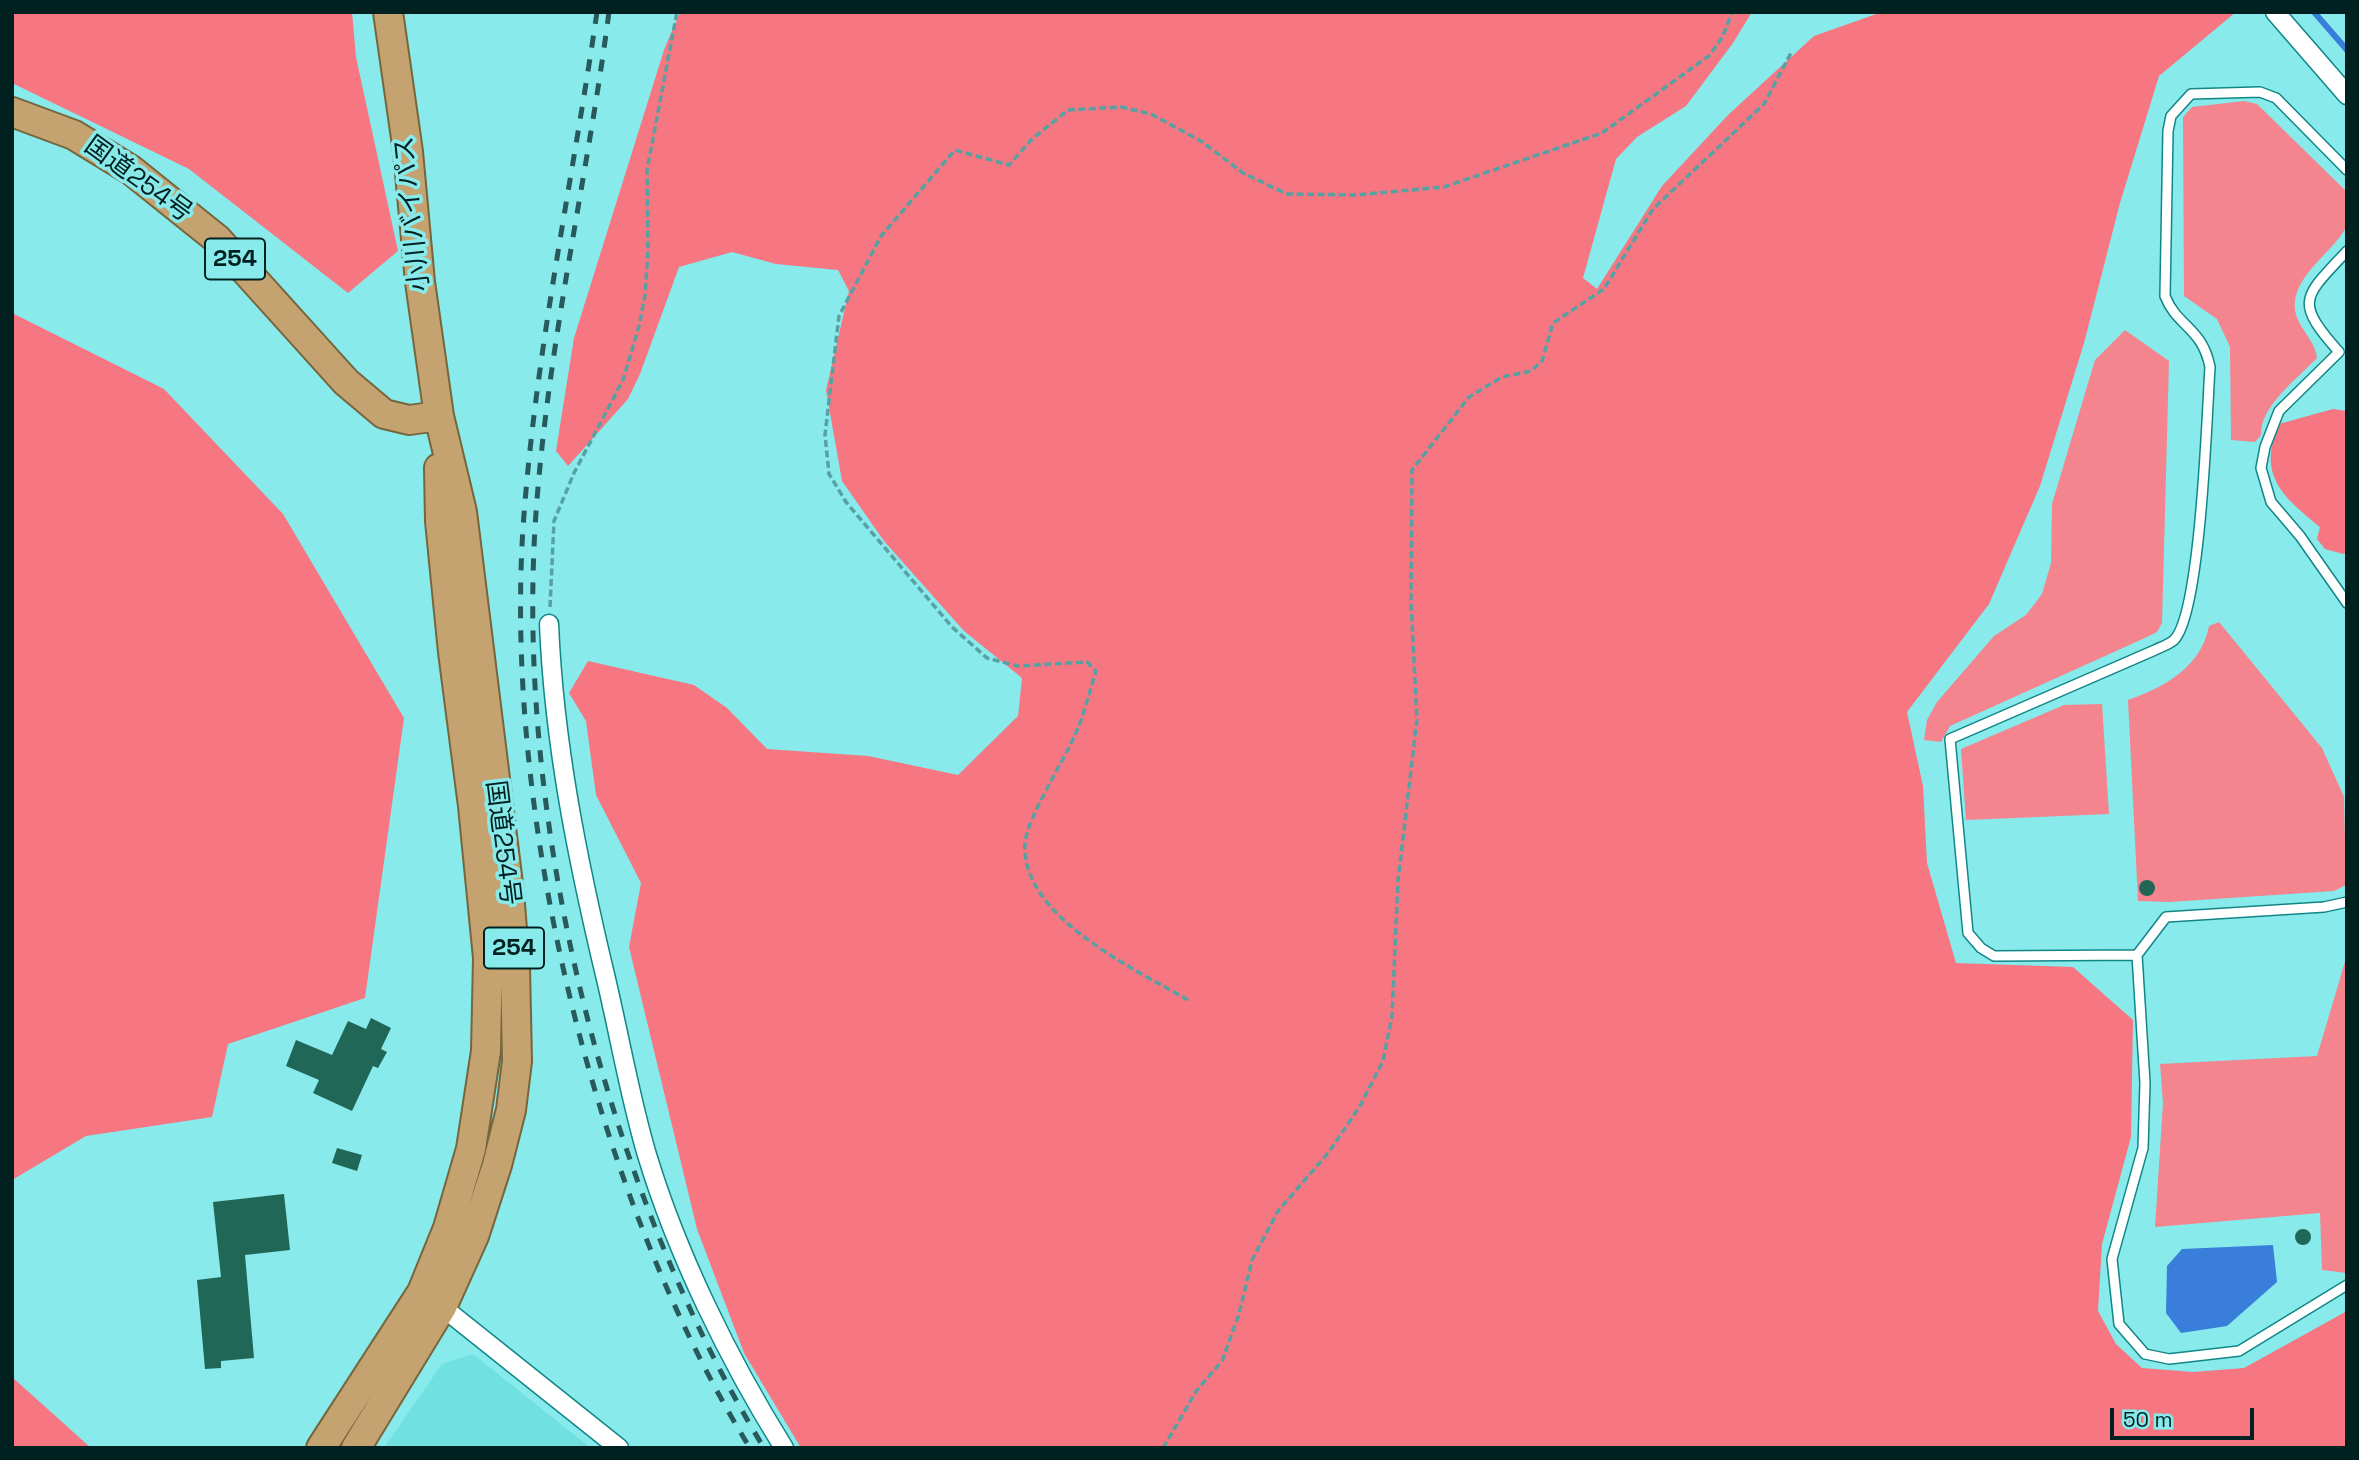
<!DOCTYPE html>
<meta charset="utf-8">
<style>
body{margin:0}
#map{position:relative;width:2359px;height:1460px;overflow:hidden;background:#88eaeb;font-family:"Space Grotesk",sans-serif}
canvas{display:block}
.frame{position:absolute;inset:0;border:14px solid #012020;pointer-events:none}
.scale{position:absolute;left:2110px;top:1408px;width:144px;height:32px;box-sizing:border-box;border:4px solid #012020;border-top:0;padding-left:9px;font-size:21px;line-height:24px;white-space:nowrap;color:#012020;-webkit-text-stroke:5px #88eaeb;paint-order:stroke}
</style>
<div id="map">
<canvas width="2359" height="1460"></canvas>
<div class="frame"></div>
<div class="scale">50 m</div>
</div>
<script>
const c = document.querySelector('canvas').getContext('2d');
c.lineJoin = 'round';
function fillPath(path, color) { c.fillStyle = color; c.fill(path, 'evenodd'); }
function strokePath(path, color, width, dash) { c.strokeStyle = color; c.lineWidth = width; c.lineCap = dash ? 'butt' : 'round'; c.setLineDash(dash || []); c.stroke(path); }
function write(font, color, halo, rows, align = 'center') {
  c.font = font + ' "Space Grotesk","Noto Sans JP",sans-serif'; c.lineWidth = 7; c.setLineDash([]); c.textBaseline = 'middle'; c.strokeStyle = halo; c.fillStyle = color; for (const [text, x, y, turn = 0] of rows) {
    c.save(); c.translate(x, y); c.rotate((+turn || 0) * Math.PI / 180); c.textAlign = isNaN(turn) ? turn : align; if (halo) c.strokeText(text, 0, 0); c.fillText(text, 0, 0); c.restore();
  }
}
fillPath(new Path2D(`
 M473,1354L591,1448H384L442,1364Z`), '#70e0e1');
fillPath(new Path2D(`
 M2244,101L2257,104L2347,192C2347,202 2350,220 2345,229C2331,254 2291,277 2295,310C2298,329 2315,339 2317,358C2298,378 2260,406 2261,435L2255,442L2231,440L2230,347L2217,319L2184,296L2183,117L2192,107Z
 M2125,330L2169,361L2162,623L2157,632L2147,637L1950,726L1941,742L1924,740L1927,720L1937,702L1994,636L2026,615L2042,594L2051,563L2052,504L2095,360Z
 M2219,622L2322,748L2344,797L2346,885L2334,891L2169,902L2138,901L2128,700C2165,687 2201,667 2209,626Z
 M2102,704L2109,814L1966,820L1961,749L2064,705Z
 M2347,955V1273L2322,1270L2320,1213L2155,1227L2163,1103L2160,1064L2317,1056Z`), '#f4848d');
fillPath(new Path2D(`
 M12,12H352L356,57L398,251L348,293L189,169L12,83Z
 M680,12H1752L1733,43L1686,106L1637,137L1616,159L1583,278L1597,289L1662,186L1728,115L1814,36L1882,12H2236L2159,76L2120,203L2084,343L2040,486L1989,604L1907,712L1923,786L1927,863L1956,963L2073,967L2133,1020L2131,1137L2102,1244L2098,1311L2116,1344L2142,1368L2193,1372L2244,1368L2347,1311V1448H801L744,1353L697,1229L629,947L641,883L596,795L586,721L569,693L588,661L694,685L727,708L767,749L868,756L958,775L1018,716L1022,678L964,631L884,541L842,481L826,390L849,291L838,270L776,264L732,252L679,267L640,374L628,399L568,466L556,451L574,338L664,50Z
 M12,313L164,389L283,514L404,718L365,998L228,1044L212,1117L86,1136L12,1180Z
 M2333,409L2347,411V552L2343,554L2325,549L2317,539L2320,527C2282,496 2257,475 2279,424Z
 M12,1377L91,1448H12Z`), '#f67682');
fillPath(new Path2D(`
 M2273,1245L2277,1282L2227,1326L2181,1333L2166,1313L2167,1266L2182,1249Z`), '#387eda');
strokePath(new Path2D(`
 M2314,12L2347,50`), '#387eda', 6);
fillPath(new Path2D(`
 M2139 888a8 8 0 1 1 16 0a8 8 0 1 1-16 0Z
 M371,1018L391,1028L381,1049L387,1052L378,1068L373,1066L352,1111L313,1093L319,1080L286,1066L296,1040L332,1055L348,1021L366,1029Z
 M337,1148L362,1155L357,1171L332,1163Z
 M284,1194L290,1250L245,1255L254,1358L221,1361V1368L205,1369L197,1280L221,1277L213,1202Z
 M2295 1237a8 8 0 1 1 16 0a8 8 0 1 1-16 0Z`), '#206758');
const service = new Path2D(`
 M2347,251C2303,298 2294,301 2339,352L2279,411L2265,447L2261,468L2271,502L2300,536L2347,603
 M2347,902L2324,907L2166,917L2137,955L2145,1083L2143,1148L2112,1259L2119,1324L2145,1354L2169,1359L2239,1351L2347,1285
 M2137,955L1994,956L1981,948L1968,933L1950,739L2155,650C2161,647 2170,644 2174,640C2201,613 2207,412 2210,367C2202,327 2177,327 2165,296L2168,131L2171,116L2191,94L2260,92L2276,98L2347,170`);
const minor = new Path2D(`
 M2275,12L2347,95
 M549,624C554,745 578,862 606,979C620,1038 630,1098 647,1155C677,1254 729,1360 784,1448
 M436,1302L619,1448`);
const trunk = new Path2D(`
 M12,112L74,135L131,170L217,239L346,382L384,414L409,420L439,416
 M321,1448L422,1292L448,1228L471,1149L486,1051L488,958L473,806L453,652L440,521L439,468
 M356,1448L442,1307L474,1236L497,1165L511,1110L517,1061L515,967L509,892L462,512L439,416L420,282L408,152L388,12`);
strokePath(service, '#128687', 12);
strokePath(minor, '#128687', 21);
strokePath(trunk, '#76663d', 32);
strokePath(new Path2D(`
 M550,607L554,521L574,473L623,380L639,326L645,295L648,250L647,170L677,12
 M1188,1000C1135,969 1021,917 1025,844C1025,822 1064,760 1074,737C1084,716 1089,693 1096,671L1087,662L1018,666L987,658L952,627L846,502L829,474L825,435L839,316L881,236L955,150L1009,165L1032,139L1068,110L1121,107L1151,114L1201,141L1243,173L1287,194L1356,195L1444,187L1602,133L1710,55L1723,36L1732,12
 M1163,1448L1197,1390L1222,1361L1239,1314L1252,1260L1278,1211L1329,1152L1360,1106L1383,1061L1392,1016L1398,881L1417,719L1411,602L1412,470L1469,397L1502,377L1531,371L1542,361L1553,323L1604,289L1653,209L1764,104L1791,53`), '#57a1a2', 3.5, [7, 3.5]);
strokePath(service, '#fff', 9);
strokePath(minor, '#fff', 18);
strokePath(trunk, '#c4a370', 28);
strokePath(new Path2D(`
 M597,12C572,184 535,355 523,528C504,820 596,1199 750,1448
 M609,12C587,180 548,344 536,513C514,817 605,1188 764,1448`), '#285a5b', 5, [12, 12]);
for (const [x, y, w] of [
 [235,259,60],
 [514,948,60]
]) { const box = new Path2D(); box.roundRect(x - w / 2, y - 20.5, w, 41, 5); c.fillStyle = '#88eaeb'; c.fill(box); strokePath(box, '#012020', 2); }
write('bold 24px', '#012020', null, [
 ["254",235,259],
 ["254",514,948]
]);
write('26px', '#012020', '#88eaeb', [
 ["国道254号",138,180,36],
 ["小川バイパス",413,214,-96],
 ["国道254号",502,843,83]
]);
</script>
